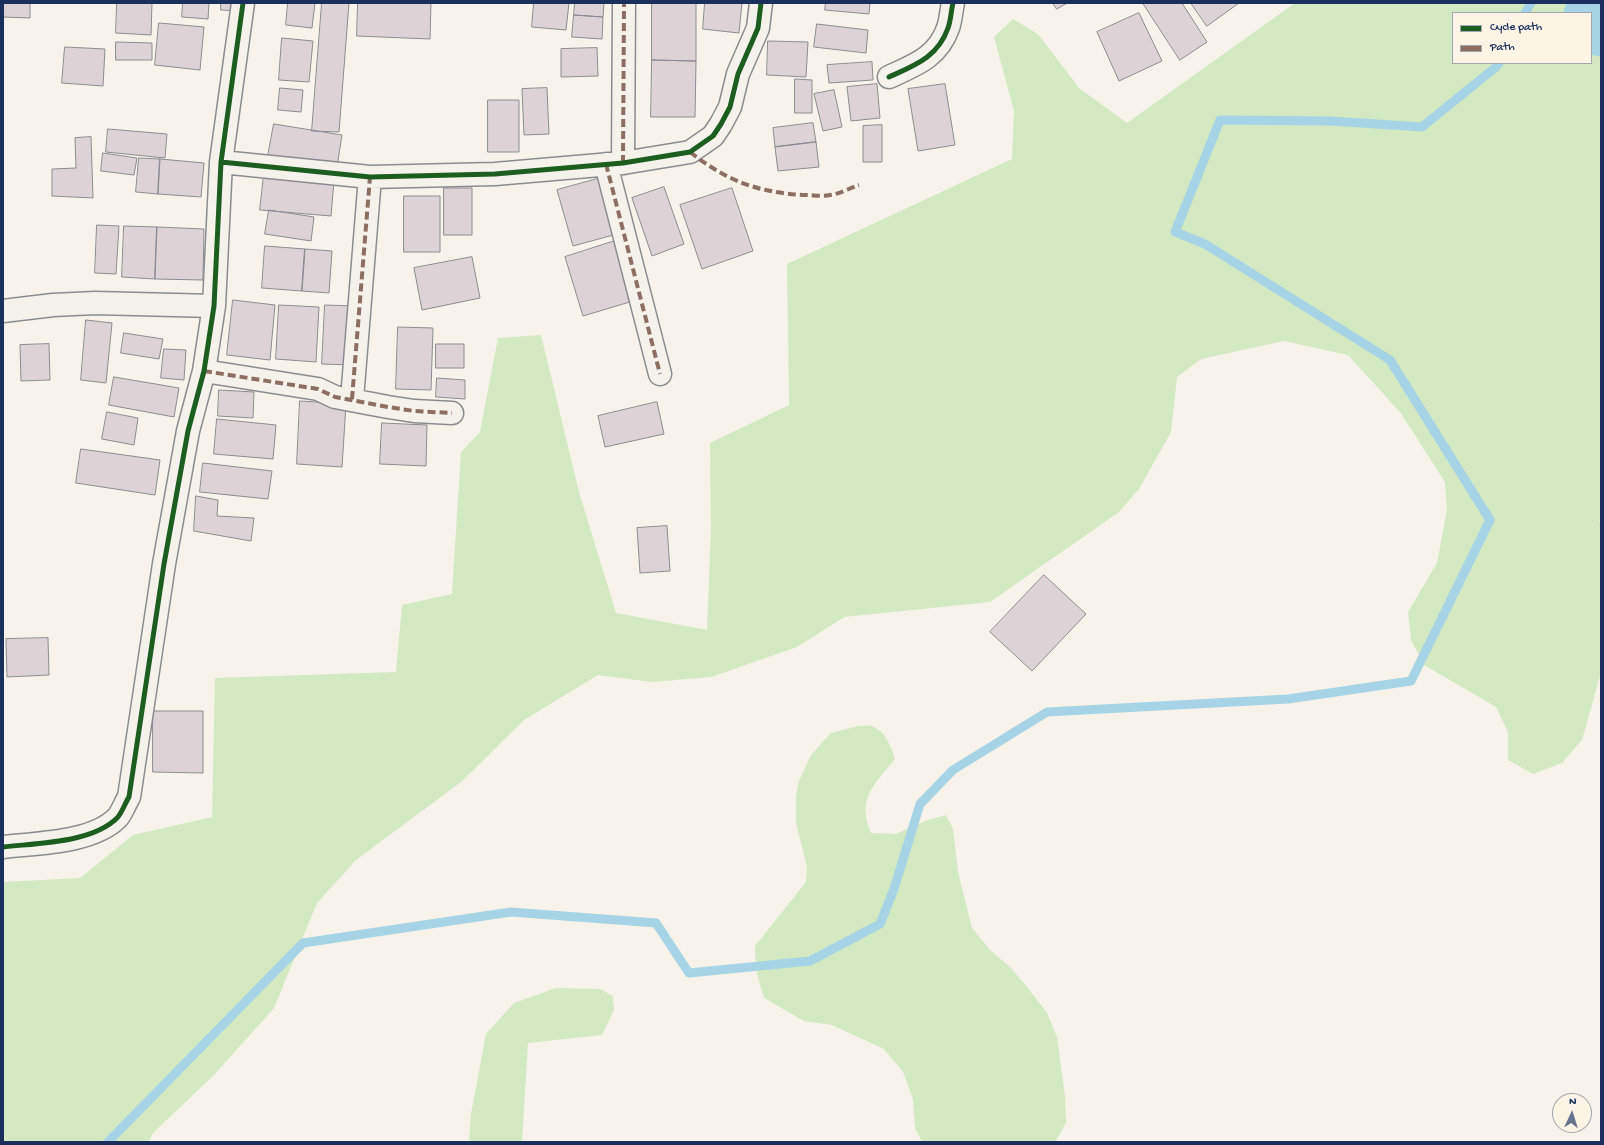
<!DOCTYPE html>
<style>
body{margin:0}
#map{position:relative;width:1604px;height:1145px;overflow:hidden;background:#f7f3ea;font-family:"Gochi Hand",sans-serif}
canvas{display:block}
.frame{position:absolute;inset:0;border:4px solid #1b2f5e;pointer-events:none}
.legend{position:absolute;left:1452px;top:12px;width:140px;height:52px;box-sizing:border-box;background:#fcf5e5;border:1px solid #a2a6af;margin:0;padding:5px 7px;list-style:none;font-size:12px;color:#1b2f5e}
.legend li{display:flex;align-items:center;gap:8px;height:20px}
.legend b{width:20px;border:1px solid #a2a6af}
.north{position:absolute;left:1552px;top:1093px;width:40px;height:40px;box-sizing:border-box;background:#fcf5e5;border:1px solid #a2a6af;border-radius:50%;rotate:4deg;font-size:11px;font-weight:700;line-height:16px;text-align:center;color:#1b2f5e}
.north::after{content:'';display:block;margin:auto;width:14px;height:18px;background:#68748f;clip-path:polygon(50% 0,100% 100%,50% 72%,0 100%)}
</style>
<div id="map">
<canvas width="1604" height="1145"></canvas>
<div class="frame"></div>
<ul class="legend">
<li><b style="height:5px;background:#1b5e20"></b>Cycle path</li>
<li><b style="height:5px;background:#8d6e63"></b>Path</li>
</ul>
<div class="north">N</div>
</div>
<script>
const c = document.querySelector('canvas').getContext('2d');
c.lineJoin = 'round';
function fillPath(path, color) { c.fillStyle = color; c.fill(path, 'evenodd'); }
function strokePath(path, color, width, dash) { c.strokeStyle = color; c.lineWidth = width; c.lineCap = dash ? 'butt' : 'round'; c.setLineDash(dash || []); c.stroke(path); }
fillPath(new Path2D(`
 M1295,3H1601V518L1599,520L1601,525V672L1582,740L1562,763L1533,774L1508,760V732L1496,707L1424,665L1411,640L1408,612L1437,563L1447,510L1445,482L1400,412L1348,355L1284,341L1201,359L1177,377L1171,432L1139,489L1119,512L990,602L844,617L797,647L711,677L652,682L598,675L524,720L461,782L356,860L317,903L274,1008L214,1075L154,1132L148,1142H3V882L80,878L133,835L212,817L215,678L396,672L402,605L452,594L461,452L480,432L498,338L541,335L579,492L616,613L707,630L711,530L710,443L789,405L787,264L1012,159L1014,111L994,37L1013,19L1038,34L1079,88L1127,123ZM1453,13H1591V63H1453Z
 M858,726C862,726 867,725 871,726C885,730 891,746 895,759C875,784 856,798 871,833L896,834L928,820L946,815L953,829L958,872L972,928L990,950L1010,967L1028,988L1047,1013L1057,1037L1065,1096L1066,1123L1055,1142H922L915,1128L913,1099L903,1072L884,1049L832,1025L804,1021L764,998L756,970L755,946L806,882L807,867L796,823V795L799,781L811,755L831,733Z
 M556,988L600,989L613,996L614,1010L602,1035L528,1043L522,1142H469L471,1114L486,1034L514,1003Z`), '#d2e9c1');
strokePath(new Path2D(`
 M1525,13L1531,3
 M108,1142L303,943L511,912L656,923L689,973L810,961L880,924L894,889L920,804L953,770L1047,712L1288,699L1411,681L1490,520L1390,360L1205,244L1175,232L1220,120L1331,121L1422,127L1496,67L1499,63`), '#a6d4e6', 9);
strokePath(new Path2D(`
 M1591,16L1601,29`), '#a6d4e6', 55);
const building = new Path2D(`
 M3,3H30V18L3,17Z
 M117,3H152L151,35L116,33Z
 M183,3H209L208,19L182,17Z
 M221,3H239V11L221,10Z
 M288,3H315L312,28L286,25Z
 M322,3H349L339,132L312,131Z
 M358,3H431L430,39L357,36Z
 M534,3H569L566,30L532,27Z
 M575,3H604L603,17L574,15Z
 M652,3H696V61L652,60Z
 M705,3H742L739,33L703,29Z
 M826,3H870L869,14L825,10Z
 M1053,3H1067L1057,9Z
 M1143,3H1182L1207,42L1180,60Z
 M1191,3H1239L1207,26Z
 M1139,13L1162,61L1119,81L1097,32Z
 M574,15L603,17L602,39L572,37Z
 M159,23L204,27L200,70L155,65Z
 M817,24L868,30L866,53L814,47Z
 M282,38L313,41L309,82L279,80Z
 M768,41L808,42L806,77L767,75Z
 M116,42L152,43V60H116Z
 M65,47L105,49L103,86L62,83Z
 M597,48L598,76L561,77V49Z
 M652,60L696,61L695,117H651Z
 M872,62L873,80L829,83L827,65Z
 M795,79L812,80V113H795Z
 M877,84L880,118L851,121L847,87Z
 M945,84L955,145L918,151L908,89Z
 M280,88L303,90L301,112L278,110Z
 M547,88L549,134L524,135L522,89Z
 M834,90L842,127L823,131L814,94Z
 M488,100H519V152H488Z
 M813,123L816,142L775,147L773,128Z
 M274,124L342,135L337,167L268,156Z
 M882,125V162H863V126Z
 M108,129L167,134L165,158L106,152Z
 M91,137L93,198L52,196V169L76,168L75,138Z
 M816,142L819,167L778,171L775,147Z
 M103,153L137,158L134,175L101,171Z
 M139,158L160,159L158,194L136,192Z
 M160,159L204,163L201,197L158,194Z
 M264,175L334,181L331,216L260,210Z
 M601,178L617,234L573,246L557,190Z
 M664,187L684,244L652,256L632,198Z
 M444,188H472V235H444Z
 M732,188L753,251L702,269L680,205Z
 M404,196H440V252H404Z
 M269,210L314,217L311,241L265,234Z
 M97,225L119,226L116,274L95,273Z
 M124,226L157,227L155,279L122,277Z
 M157,227L204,229L203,280L155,279Z
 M615,241L633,301L583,316L565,257Z
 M265,246L305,249L302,291L262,288Z
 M305,249L332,251L329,293L302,291Z
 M472,257L480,298L422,310L414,268Z
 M233,300L275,305L270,360L227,355Z
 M279,305L319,307L316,362L276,359Z
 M325,305L355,306L352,365L322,364Z
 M86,320L112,323L106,383L81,380Z
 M398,327L433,328L431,390L396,389Z
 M124,333L163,339L159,359L121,353Z
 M49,344L50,380L21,381L20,345Z
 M436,344H464V368H436Z
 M164,349L186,350L184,380L161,378Z
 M114,377L179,388L174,417L109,405Z
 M437,378L465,380V399L436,397Z
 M219,390L254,392L253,418L218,416Z
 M300,401L346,404L342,467L297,464Z
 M657,402L664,434L605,447L598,416Z
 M107,412L138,418L134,445L102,439Z
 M217,419L276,425L273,459L214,454Z
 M382,423L427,425L426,466L380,464Z
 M81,449L160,460L155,495L76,483Z
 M203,463L272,471L268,499L200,492Z
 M196,496L218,500L217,516L254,518L251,541L194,531Z
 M667,526L670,571L640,573L637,528Z
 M1044,575L1086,614L1032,671L990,632Z
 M48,638L49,675L7,677L6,639Z
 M153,711H203V773L153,772Z`);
fillPath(building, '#ddd3d7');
strokePath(building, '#8a8c91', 1);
const minor = new Path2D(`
 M889,77C915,65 938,57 948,28C951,20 951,11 953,3
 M221,162L370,177L495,174L623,163L690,152L713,136L721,124L730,107L738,74L758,28L761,3
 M623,163L624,3
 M606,164L660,374
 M3,311L53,305L95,303L214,306
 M204,371L318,389L335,397L388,407L414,411L452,413
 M352,399L370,177
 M3,847C37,843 92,843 117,818C122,813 125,803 129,797L164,564L188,431L204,371L214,306L221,162L243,3`);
strokePath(minor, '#8a8c91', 25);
strokePath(minor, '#f5f2ec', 22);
strokePath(new Path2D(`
 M690,152C727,181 759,193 806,195C813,195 822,197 830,195C840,194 850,188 859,185
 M623,163L624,3
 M606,164L660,374
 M204,371L318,389L335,397L388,407L414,411L452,413
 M352,399L370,177`), '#8d6e63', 4, [8, 4]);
strokePath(new Path2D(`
 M889,77C915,65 938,57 948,28C951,20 951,11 953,3
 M221,162L370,177L495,174L623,163L690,152L713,136L721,124L730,107L738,74L758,28L761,3
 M3,847C37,843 92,843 117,818C122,813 125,803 129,797L164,564L188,431L204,371L214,306L221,162L243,3`), '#1b5e20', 5);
</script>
